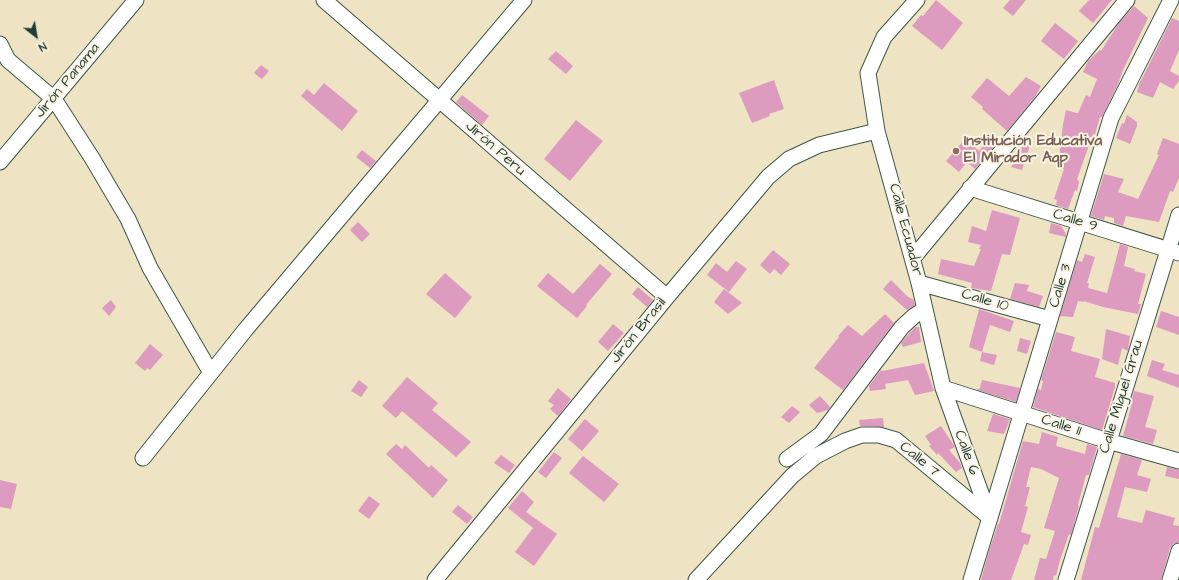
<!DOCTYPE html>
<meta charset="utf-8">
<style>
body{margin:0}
#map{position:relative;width:1179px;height:580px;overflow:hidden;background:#eee3c2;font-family:"Architects Daughter",sans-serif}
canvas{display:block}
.north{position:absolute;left:16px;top:16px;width:40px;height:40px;-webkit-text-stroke:3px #fcf5e5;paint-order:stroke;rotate:149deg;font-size:11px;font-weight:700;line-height:16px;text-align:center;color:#1f3d34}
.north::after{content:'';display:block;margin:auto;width:14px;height:18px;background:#1f3d34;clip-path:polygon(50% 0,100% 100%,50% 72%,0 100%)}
</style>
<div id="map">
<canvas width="1179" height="580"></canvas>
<div class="north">N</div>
</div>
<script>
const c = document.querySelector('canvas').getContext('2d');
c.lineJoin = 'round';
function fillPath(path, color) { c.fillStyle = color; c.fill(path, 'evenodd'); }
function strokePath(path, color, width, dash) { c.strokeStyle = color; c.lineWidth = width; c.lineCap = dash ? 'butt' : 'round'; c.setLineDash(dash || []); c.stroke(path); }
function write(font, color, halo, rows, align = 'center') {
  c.font = font + ' "Architects Daughter",sans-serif'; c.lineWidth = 4; c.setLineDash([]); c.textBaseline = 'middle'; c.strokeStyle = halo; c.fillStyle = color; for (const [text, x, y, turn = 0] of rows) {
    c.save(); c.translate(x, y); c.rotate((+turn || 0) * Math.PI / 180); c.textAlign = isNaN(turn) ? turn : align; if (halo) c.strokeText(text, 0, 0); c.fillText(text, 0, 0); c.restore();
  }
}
fillPath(new Path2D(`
 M936,0L963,23L942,50L912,26L921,15L923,16Z
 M1010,0H1026L1013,16L1003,8Z
 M1089,0H1112L1093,23L1079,11Z
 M1134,6L1148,18L1123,70L1118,84L1102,117H1100L1095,134H1093L1077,179L1079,182L1077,191L1075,190L1068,209L1056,205L1057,200L1054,199L1064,169L1060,168L1063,160L1059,159L1063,124L1066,110L1076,113H1078L1086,95L1090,97L1097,79L1083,72L1088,61L1100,50L1101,51L1119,23Z
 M1172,18L1179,21V50L1170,71L1179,76V81L1173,89L1160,82L1153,98L1137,92L1140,81H1141Z
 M1055,23L1078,41L1064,59L1041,41Z
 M556,51L573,66L566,74L548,59Z
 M261,65L269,71L262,79L254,73Z
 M1026,77L1041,86L1035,97L1007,131L982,109L983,107L971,97L987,78L1009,96Z
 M774,80L784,109L769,114L770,116L752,123L739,93Z
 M324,83L358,111L342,131L301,96L307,89L314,95Z
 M462,95L489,116L482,125L456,102Z
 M1127,115L1137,122V126L1130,144L1116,138L1122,123L1124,124Z
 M576,120L603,141L570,181L544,159Z
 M1028,137L1032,139L1022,170L1011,167Z
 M990,138L997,143L975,169L967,162L959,172L946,161L965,139L979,151Z
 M1163,138L1179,144V178L1173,192L1170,191L1159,222L1126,216L1123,226L1114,223V218L1105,216L1104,220L1091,216L1104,174L1124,179L1118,192L1138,199L1159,155L1157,154Z
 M362,150L376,161L370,168L356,157Z
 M992,210L1020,218L1010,255L1002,254L991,291L971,288L972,283L938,274L941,259L974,266L981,249H979L981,245L968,242L972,226L986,231Z
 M358,222L370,234L362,242L350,230Z
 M1051,223L1061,226L1066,234V237L1049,233Z
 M1120,244L1128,247L1124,266L1135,269L1134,271L1146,274L1138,304H1141L1138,314L1103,307L1084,301V302L1078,301L1073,317L1060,316L1077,260L1082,262L1085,254L1095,257L1087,283H1089L1088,288L1107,293Z
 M773,250L790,264L781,275L774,269L770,274L760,265Z
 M736,261L747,269L729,292L707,275L716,263L727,272Z
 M600,264L612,274L586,305L587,306L577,318L537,286L548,273L573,294Z
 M445,273L472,297L455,318L426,294Z
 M891,280L908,297L913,299L915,305L907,310L883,289Z
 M1015,283L1029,285L1027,291L1043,296L1039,307L1010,299Z
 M638,287L653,300L647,307L632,294Z
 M724,289L742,303L728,314L714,302Z
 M111,300L116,307L109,316L102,308Z
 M979,309L1014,321L1010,332L990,325L982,352L969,347Z
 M1161,311L1179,317V335L1156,327Z
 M885,314L894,323L843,390L814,368L839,337L838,336L848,325L862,336Z
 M613,324L624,333L608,351L598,342Z
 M915,327H919L921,342L903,347L901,343Z
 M1106,329L1130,336L1128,351L1122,348L1118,365L1102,359Z
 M1056,332L1075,337L1071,351L1100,359L1095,377L1115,383V387L1102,430L1033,407L1038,389L1041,390L1043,381L1041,380Z
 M1020,338L1031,341L1027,354L1017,351Z
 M150,344L163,355L150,370L147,368L145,371L135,363Z
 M982,352L997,355L994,365L980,361Z
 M1152,360L1165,364L1162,370L1179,375V388L1147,376Z
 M924,363L934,391L915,395L908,380L885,384L886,389L870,391L869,386L881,370L882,371Z
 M407,377L438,403L432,410L471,442L456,457L402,411L396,418L382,406Z
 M359,380L368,387L361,397L351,391Z
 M982,380L1020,388L1016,402L977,390L980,388Z
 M558,388L571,399L558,416L550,409L554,405L548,401Z
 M1134,391L1154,396L1145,427L1157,430L1153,444L1123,436L1131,407L1130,406Z
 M820,396L830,407L828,410L817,413L809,405Z
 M792,406L800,412L789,423L781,417Z
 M993,414L1010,419L1004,434L987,431Z
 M883,418L884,427L860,426L859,420Z
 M585,419L599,431L582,451L568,439Z
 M941,426L955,447L949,450L960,463L962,468L956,472L938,453L937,455L929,446L931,445L925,436Z
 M1042,432L1058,437L1056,446L1085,454L1087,444L1097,447L1089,475H1086L1078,505L1079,506L1078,509L1071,535L1069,534L1060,560L1056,576L1054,575L1053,580H1034L1040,558L1046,559L1055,531L1044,528L1059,478L1041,469L1031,467L1026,487H1030L1025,506L1028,507L1021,532L1031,535L1028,545L1024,544L1011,580H981L988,554L998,524H999L1023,441L1039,444Z
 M396,444L402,449L405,445L429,468L431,465L448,480L433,498L386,454Z
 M554,452L562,458L546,478L538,472Z
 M1121,454L1142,460L1137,475L1151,479L1147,492L1125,487L1117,517L1142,523L1146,510L1175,518L1173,525L1179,526V542L1173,544L1170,548L1161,580H1081L1095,527L1099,528Z
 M501,455L515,465L509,473L494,463Z
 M583,456L619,484L604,502L569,473Z
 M1167,467L1179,470V479L1165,476Z
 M0,480L17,484L11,509L0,507Z
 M522,491L534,502L526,512L557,534L534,566L515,552L533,528L508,508Z
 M369,496L380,504L369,519L358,511Z
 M458,505L473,517L467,524L452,512Z`), '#dc9bbf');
const minor = new Path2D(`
 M324,0L667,297
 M917,0L884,37L868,73L877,131L919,283L943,388L990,518
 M0,44L8,60L54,99L92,158L128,219L150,268L211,373
 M0,162L136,0
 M970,188L1179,253
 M913,258L1127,0
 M919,283L1050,319
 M943,388L1108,441L1179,461
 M143,458L246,329L524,0
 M787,459L821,434L902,327L914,316L925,309
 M435,580L667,297L768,177L789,159L819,145L877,131
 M696,580L792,476L816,456L845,441L862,435H879L896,440L989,517
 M971,580L1111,118L1171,0
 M1066,580L1179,215
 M1170,580L1179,551`);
strokePath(minor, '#3e5649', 17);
strokePath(minor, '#fff', 15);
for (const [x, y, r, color] of [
 [956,151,4,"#8d6e63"]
]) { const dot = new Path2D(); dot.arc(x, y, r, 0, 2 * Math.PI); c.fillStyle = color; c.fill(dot); strokePath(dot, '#fcf5e5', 1.5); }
write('15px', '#1f3d34', '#fcf5e5', [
 ["Jirón Panama",68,81,-50],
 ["Jirón Peru",495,149,41],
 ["Calle 9",1075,221,17],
 ["Calle Ecuador",905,230,75],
 ["Calle 3",1061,286,-73],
 ["Calle 10",985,301,16],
 ["Jirón Brasil",639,331,-51],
 ["Calle Miguel Grau",1122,397,-73],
 ["Calle 11",1061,426,18],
 ["Calle 6",966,453,70],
 ["Calle 7",919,460,39]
]);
write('bold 15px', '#785e54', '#fcf5e5', [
 ["Institución Educativa",964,142],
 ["El Mirador Aqp",964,159]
], 'left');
</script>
